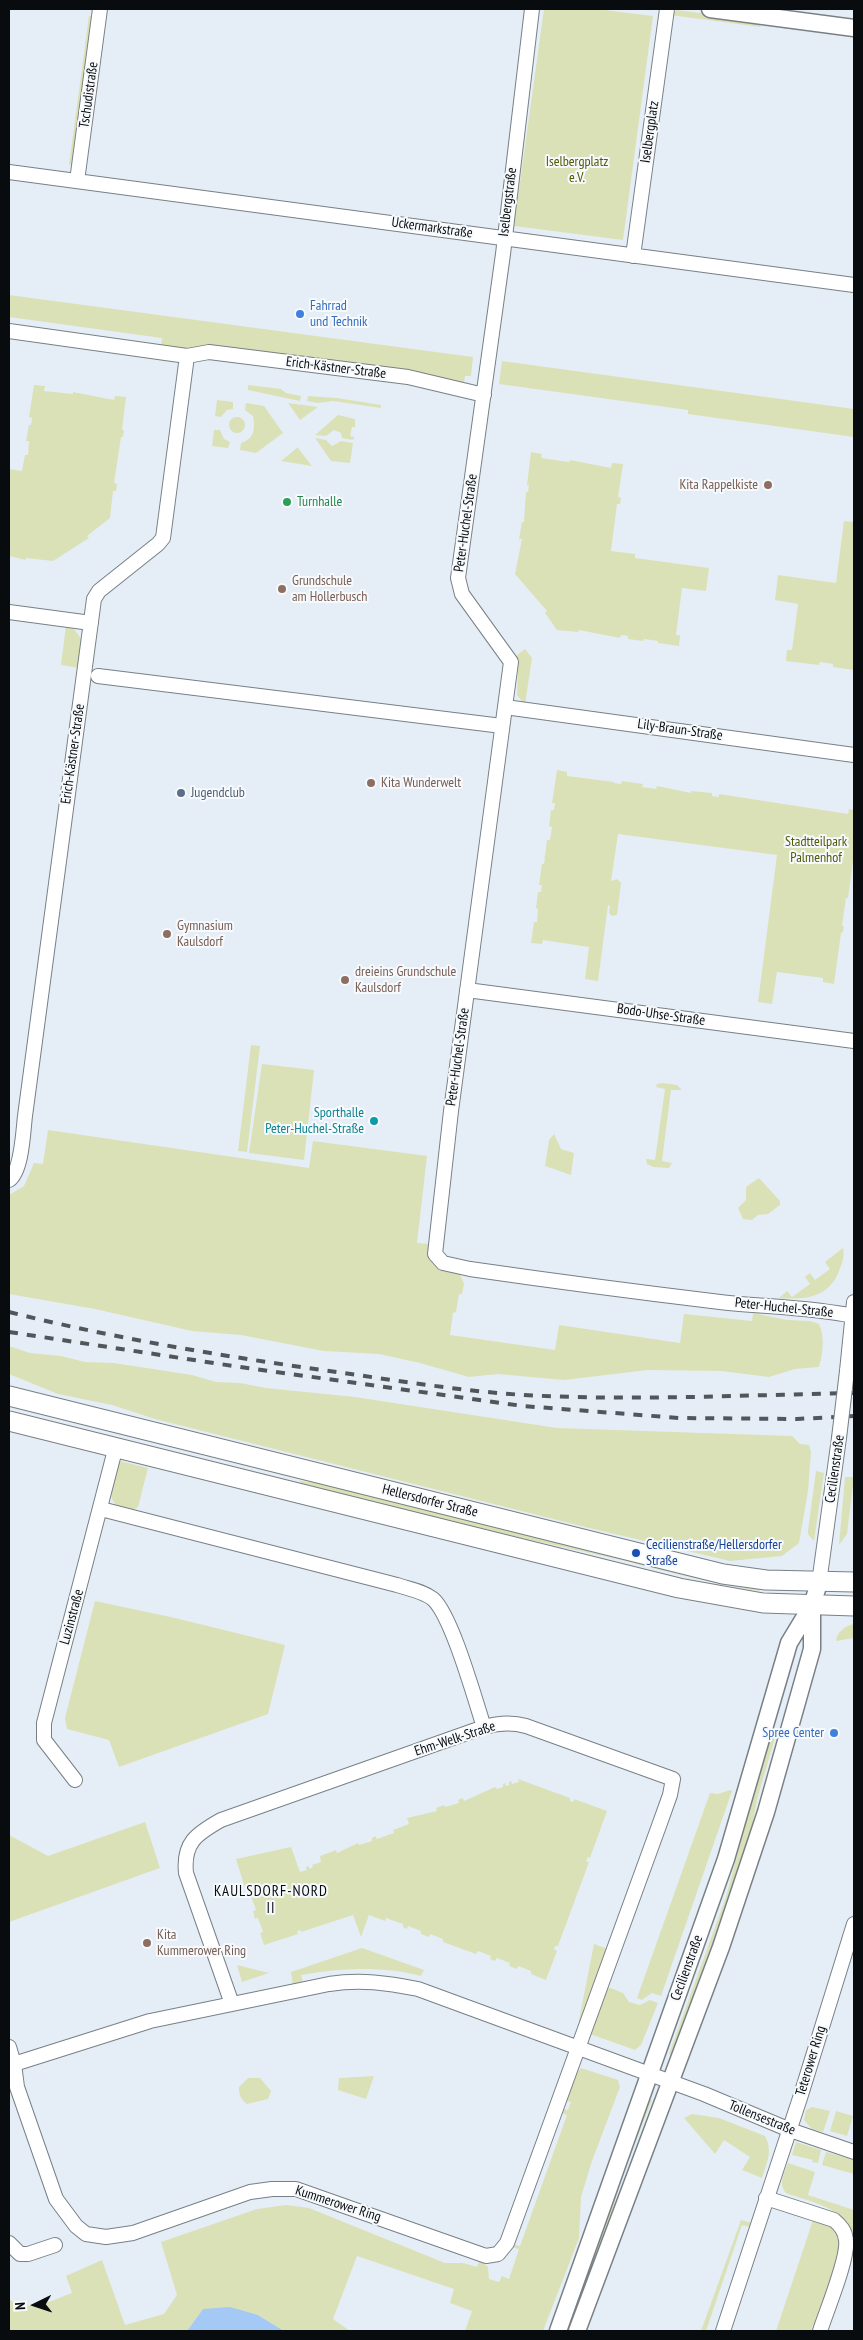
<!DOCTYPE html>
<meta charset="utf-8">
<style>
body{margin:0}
#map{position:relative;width:863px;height:2340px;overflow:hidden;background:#e5eef6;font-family:"PT Sans Narrow",sans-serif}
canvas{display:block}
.frame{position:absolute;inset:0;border:10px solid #090c0f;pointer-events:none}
.north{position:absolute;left:10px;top:2280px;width:50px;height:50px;-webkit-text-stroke:4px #f7fafd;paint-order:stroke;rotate:266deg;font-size:14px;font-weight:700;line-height:20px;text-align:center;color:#090c0f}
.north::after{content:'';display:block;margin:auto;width:18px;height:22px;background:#090c0f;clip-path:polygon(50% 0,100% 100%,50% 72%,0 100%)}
</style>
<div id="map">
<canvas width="863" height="2340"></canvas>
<div class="frame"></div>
<div class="north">N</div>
</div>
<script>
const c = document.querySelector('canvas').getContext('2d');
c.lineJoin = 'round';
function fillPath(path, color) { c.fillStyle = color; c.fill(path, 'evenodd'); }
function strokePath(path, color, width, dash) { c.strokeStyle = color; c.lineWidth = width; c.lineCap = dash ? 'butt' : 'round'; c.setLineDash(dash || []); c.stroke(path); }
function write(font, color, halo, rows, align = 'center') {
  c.font = font + ' "PT Sans Narrow",sans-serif'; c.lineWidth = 4; c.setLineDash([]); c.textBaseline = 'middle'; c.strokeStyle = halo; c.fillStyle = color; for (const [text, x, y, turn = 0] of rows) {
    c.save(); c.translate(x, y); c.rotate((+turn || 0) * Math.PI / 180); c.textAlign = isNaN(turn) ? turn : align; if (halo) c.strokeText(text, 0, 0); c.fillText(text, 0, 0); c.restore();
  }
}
fillPath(new Path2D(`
 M544,9H597L653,16L623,240L514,226Z
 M677,10L761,21L760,27L670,15Z
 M89,16L95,17L74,163L69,165Z
 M9,295L473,357L471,376H465L464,383L429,375L283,355L161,347L162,338L9,317Z
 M502,361L854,409V437L688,414V410L499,384Z
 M34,385L45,386L44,391L73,394V392L114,400L115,396L126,397L122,430H124L123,437H121L114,483L117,484L116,491H113L110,518L87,536L89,538L53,561L26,558L25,560L9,556V469L22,471L25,455H28L29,441H26L29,425H31L32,418L29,417Z
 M248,385L281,389L286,393L301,396L300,401L248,390Z
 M308,396L337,398L381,405V408L333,401L318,403L307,401Z
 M217,400L233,402V409L227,410L221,417L215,416Z
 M246,403L264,406L283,433L256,453L240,450L241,443C255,438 255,429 253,416L245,410Z
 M288,403L318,407L300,420Z
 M338,415L355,419V427H352L350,436L354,437L353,440L342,438L341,433L334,430L326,436L315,435Z
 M229 425a8 8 0 1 1 16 0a8 8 0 1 1-16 0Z
 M214,430H220L224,439L230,442L228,448L212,446Z
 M315,438L326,440L332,446L341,441L353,443L350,463L331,461Z
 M298,447V448L312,466L281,461Z
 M531,452L542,454L541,458L569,462L570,460L611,468L612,463L623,464L618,497L621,498L620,504H617L611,551L635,554V558L709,568L706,591L682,588L676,635H680L679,646L658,643V641L644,639L643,641L628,639V636L621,635L620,638L579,630L578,632L557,630L545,613L547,611L515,574L522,539H519L522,522H524L526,492H528L529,485H527Z
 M844,521L854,522V670L833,667V664L820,662L819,665L786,661L787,650H792L798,604L775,600L778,575L836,583Z
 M66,625L74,629L82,640L79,668L61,665Z
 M525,649L532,658L525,705L517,695L518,670L516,656Z
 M557,770L567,772V776L614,782V780V783L621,784L622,781L643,784L642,787L656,789L657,786L691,793V791L712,793V796L719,797V794L848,814L849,809L854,810V853L848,898H846L842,926H844L843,932L841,933L834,984L823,982V978L777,972L772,1004L758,1002L777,855L618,834L611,881L617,879L621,883L617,915L612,916L609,913L610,906L608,905L598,981L585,979L589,947L543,940L542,944L531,943L534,922H537L538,909L536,908L538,892H541L542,885H539L542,864H544L545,857H543L545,856L547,840H550L552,827L549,826L551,810H554L555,803H552Z
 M251,1045L260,1046L247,1152L238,1151Z
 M262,1064L314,1070L304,1160L249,1153Z
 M662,1083L677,1085L682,1090H671L662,1161L672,1163L669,1168L653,1167L647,1164L646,1159L655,1160L665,1089L656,1087L657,1084Z
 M48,1130L309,1168L313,1141L427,1156L417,1243L429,1244C428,1267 440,1271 460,1274L464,1284L462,1294H459L456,1312L453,1313L450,1335L555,1350L559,1325L680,1343L684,1314L752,1321L753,1313L787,1320L810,1321L819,1324C825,1337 823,1353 819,1367L795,1369L769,1377L721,1371L648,1370L564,1380L498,1374L469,1377L420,1363L379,1354L324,1351L241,1335L192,1331L95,1309L9,1294V1195L24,1186L34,1163L43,1164Z
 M554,1134L561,1149L574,1153L571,1175L545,1166L549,1140Z
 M759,1178L780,1201V1205L768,1214L758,1215L752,1220L743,1219L738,1208L746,1200V1187Z
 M843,1248C845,1256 842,1264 839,1271C829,1298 804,1300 779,1298L787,1291L792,1297L810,1284L805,1277L810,1273L815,1280L830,1269L825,1262Z
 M9,1346L30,1353L61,1356L85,1362L114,1363L192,1375L216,1382L240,1383L266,1388L355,1397L557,1428L792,1436L800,1444L809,1445L811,1452L808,1491L799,1543L782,1556L730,1561L585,1527L155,1419L112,1405L58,1394L9,1374Z
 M120,1461L148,1468L138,1507L131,1511C100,1505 113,1484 120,1461Z
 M816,1471L824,1473L814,1541L808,1534V1530Z
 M845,1477H854L847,1534L839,1545Z
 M300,1481L336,1485L760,1586L759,1591C707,1583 656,1568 604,1556C502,1534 400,1510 299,1485Z
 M95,1601L175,1618L285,1645L268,1714L119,1767L109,1740L67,1729L65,1718Z
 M854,1624V1638L836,1641C836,1633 846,1625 854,1624Z
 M773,1735L775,1738L758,1796L746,1854L674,2056L669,2054L726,1897L769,1737Z
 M518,1779L570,1798V1801L573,1802L574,1799L607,1811L590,1858L588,1857L586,1861L589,1862L558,1946H555L554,1949L557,1951L546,1980L531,1974V1971L518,1966L517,1969L509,1966L510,1963L497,1958L495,1961L490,1959L491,1956L478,1951L476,1954L443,1942V1939L430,1934L429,1937L421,1934V1931L408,1926L407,1929L403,1927V1924L386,1918L385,1921L369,1915L361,1937L353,1915L301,1932L300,1930L297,1931L298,1934L264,1945L260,1933L263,1932L258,1918L255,1919L253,1911L256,1910L251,1896L248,1897L247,1892L249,1891L248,1887L245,1888L236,1859L291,1847L300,1872L307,1870L306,1867L308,1866L310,1869L313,1867L312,1865L321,1862L320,1856L336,1850L337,1853L358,1843L359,1845L372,1841V1838L375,1836L377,1839L394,1833L393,1830L409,1824L407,1818L437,1811L436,1808L444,1805L445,1807L459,1803L458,1800L463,1798L464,1801L495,1787L497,1789L503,1787V1784L505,1783L506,1786L509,1785V1782L511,1781L512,1784L519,1782Z
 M730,1790L732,1791L661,1996L652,1993L642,2000L637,1998L710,1793L718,1794Z
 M145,1822L160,1868L9,1922V1835L48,1856Z
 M594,1944L608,1949L580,2026L579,2020Z
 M362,1948L424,1970L421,1976C382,1966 341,1968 301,1975L303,1983L293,1985L291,1972Z
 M237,1965L269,1973L242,1982Z
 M611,1988L623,1993L629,2002L640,2005L650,2000L658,2003L641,2045L635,2050L590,2034L606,1989Z
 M581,2068L618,2080L620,2087L592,2161L581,2197L579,2238L543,2331H465L472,2311L450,2303L454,2289L357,2256L333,2319L350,2331H284L258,2315L203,2309L187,2331H9V2299C29,2314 50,2301 72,2293L66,2276L102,2260L125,2325L164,2314L177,2295L161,2242L257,2209L286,2205L309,2208L445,2263H463L477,2267L480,2260L488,2267L489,2279L499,2282L502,2276L509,2279L519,2249L512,2247V2244L520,2246L567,2115L559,2112L561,2108L568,2110L571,2102L564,2100L574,2075Z
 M374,2076L366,2099L338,2090L339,2078Z
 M248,2078H260L271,2091L268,2099L247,2104C240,2098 239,2095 239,2087Z
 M647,2098L652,2100L622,2176L600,2255L572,2326L565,2331Z
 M812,2107L830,2111L823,2132L812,2129L804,2120L806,2110Z
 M836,2111L853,2116L847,2136L830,2131Z
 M692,2114L719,2118L765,2136C773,2151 767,2162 762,2178L742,2170L750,2157L724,2140L715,2154L684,2118Z
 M796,2142L821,2150L818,2163L812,2162L813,2160L792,2155Z
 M826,2152L854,2160V2174L822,2165Z
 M788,2163L815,2172L808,2195L854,2210V2237C848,2208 810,2202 786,2193C778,2184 784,2174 788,2163Z
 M814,2217C828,2224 839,2228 842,2244L817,2326L813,2325L811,2331H776Z
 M741,2220L752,2223L750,2227L742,2225L706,2331H701Z`), '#dbe1b6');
fillPath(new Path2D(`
 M230,2307L258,2315L284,2331H187L203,2309Z`), '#a5c9f5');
const minor = new Path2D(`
 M532,9L503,254L458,578L462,594L511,662L451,1111L435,1254L443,1263L470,1269C553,1281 637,1292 720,1302C764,1307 810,1307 853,1316
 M9,172L854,285
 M77,181L100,9
 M633,256L667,9
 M9,331L187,356L209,352L408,377L484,395
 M9,612L91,623
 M98,676L502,726
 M505,707L854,755
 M467,990L854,1041
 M9,1180C22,1171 23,1132 25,1116L94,599L99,591L158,544L163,538L187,356
 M847,1371L854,1302
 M101,1509L397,1585C409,1589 423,1591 433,1599C452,1616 475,1700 484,1727
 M819,1583L839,1438
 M75,1780L44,1740V1723L116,1446
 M9,2047L14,2064L17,2087L56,2199L76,2226L86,2234L106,2237L133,2233L250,2192L272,2189H296L486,2256L498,2254L507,2243L660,1823L670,1795L673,1779L526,1726C512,1722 498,1723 484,1727L221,1820C196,1834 183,1843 186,1873L232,2004
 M14,2064L150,2021L329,1984C361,1979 387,1983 418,1989L704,2094L790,2130L854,2152
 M766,2198L834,2220C841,2226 845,2231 846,2240C849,2257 826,2312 820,2331
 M9,2243L20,2254H28L55,2245
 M723,2331L800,2098L854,1924`);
const tertiary = new Path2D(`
 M710,9L854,28
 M558,2331L726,1859L789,1643L812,1605L819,1583
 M577,2331L721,1947L766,1812L812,1649V1606`);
const secondary = new Path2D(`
 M9,1396L723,1574L766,1580L854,1582
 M9,1421L679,1588L763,1603L854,1606`);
strokePath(minor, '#788086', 16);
strokePath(tertiary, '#788086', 19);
strokePath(secondary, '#788086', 21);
strokePath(minor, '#fff', 14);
strokePath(tertiary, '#fff', 16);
strokePath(secondary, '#fff', 19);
strokePath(new Path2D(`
 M9,1312C117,1339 227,1357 337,1372C399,1381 462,1391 524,1395C634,1401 744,1395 854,1393
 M9,1332L240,1367L523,1406L679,1418L797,1419L854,1416`), '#51565b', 4, [9, 9]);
const minorBridge = new Path2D(`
 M839,1438L847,1371`);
strokePath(minorBridge, '#788086', 16, []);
strokePath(minorBridge, '#fff', 14);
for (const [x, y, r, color] of [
 [300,314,5,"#3f7fe0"],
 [768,485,5,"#8d6e63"],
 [287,502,5,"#2e9e5b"],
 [282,589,5,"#8d6e63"],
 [371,783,5,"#8d6e63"],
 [181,793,5,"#5c6f8a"],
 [167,934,5,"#8d6e63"],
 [345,980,5,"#8d6e63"],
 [374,1121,5,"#0f9aa8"],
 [636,1553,5,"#1a4fb4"],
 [834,1733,5,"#3f7fe0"],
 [147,1943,5,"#8d6e63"]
]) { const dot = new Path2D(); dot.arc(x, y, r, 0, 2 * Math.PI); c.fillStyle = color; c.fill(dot); strokePath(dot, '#f7fafd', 2); }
write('14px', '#090c0f', '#f7fafd', [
 ["Tschudistraße",89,95,-82],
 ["Iselbergplatz",650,132,-82],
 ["Iselbergstraße",508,202,-83],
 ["Uckermarkstraße",432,228,8],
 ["Erich-Kästner-Straße",336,368,7],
 ["Peter-Huchel-Straße",466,523,-82],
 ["Lily-Braun-Straße",680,730,8],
 ["Erich-Kästner-Straße",73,754,-82],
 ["Bodo-Uhse-Straße",661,1015,8],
 ["Peter-Huchel-Straße",458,1057,-82],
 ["Peter-Huchel-Straße",784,1308,6],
 ["Cecilienstraße",835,1469,-82],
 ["Hellersdorfer Straße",430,1501,14],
 ["Luzinstraße",72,1617,-75],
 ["Ehm-Welk-Straße",455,1739,-18],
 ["Cecilienstraße",687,1968,-70],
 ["Teterower Ring",811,2061,-73],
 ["Tollensestraße",762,2118,22],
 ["Kummerower Ring",338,2204,18]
]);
write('14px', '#535905', '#f7fafd', [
 ["Iselbergplatz",577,162],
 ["e.V.",577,178],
 ["Stadtteilpark",816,842],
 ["Palmenhof",816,858]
]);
write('14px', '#366cbe', '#f7fafd', [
 ["Fahrrad",310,306],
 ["und Technik",310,322],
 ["Spree Center",824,1733,"right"]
], 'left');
write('14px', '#785e54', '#f7fafd', [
 ["Kita Rappelkiste",758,485,"right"],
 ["Grundschule",292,581],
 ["am Hollerbusch",292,597],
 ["Kita Wunderwelt",381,783],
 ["Gymnasium",177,926],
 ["Kaulsdorf",177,942],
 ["dreieins Grundschule",355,972],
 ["Kaulsdorf",355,988],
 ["Kita",157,1935],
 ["Kummerower Ring",157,1951]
], 'left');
write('14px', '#27864d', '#f7fafd', [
 ["Turnhalle",297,502]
], 'left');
write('14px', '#4e5e75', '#f7fafd', [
 ["Jugendclub",191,793]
], 'left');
write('14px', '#0d838f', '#f7fafd', [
 ["Sporthalle",364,1113],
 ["Peter-Huchel-Straße",364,1129]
], 'right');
write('14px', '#164399', '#f7fafd', [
 ["Cecilienstraße/Hellersdorfer",646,1545],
 ["Straße",646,1561]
], 'left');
c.letterSpacing = '1px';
write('15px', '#090c0f', '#f7fafd', [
 ["KAULSDORF-NORD",271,1892],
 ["II",271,1909]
]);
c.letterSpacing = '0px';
</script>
